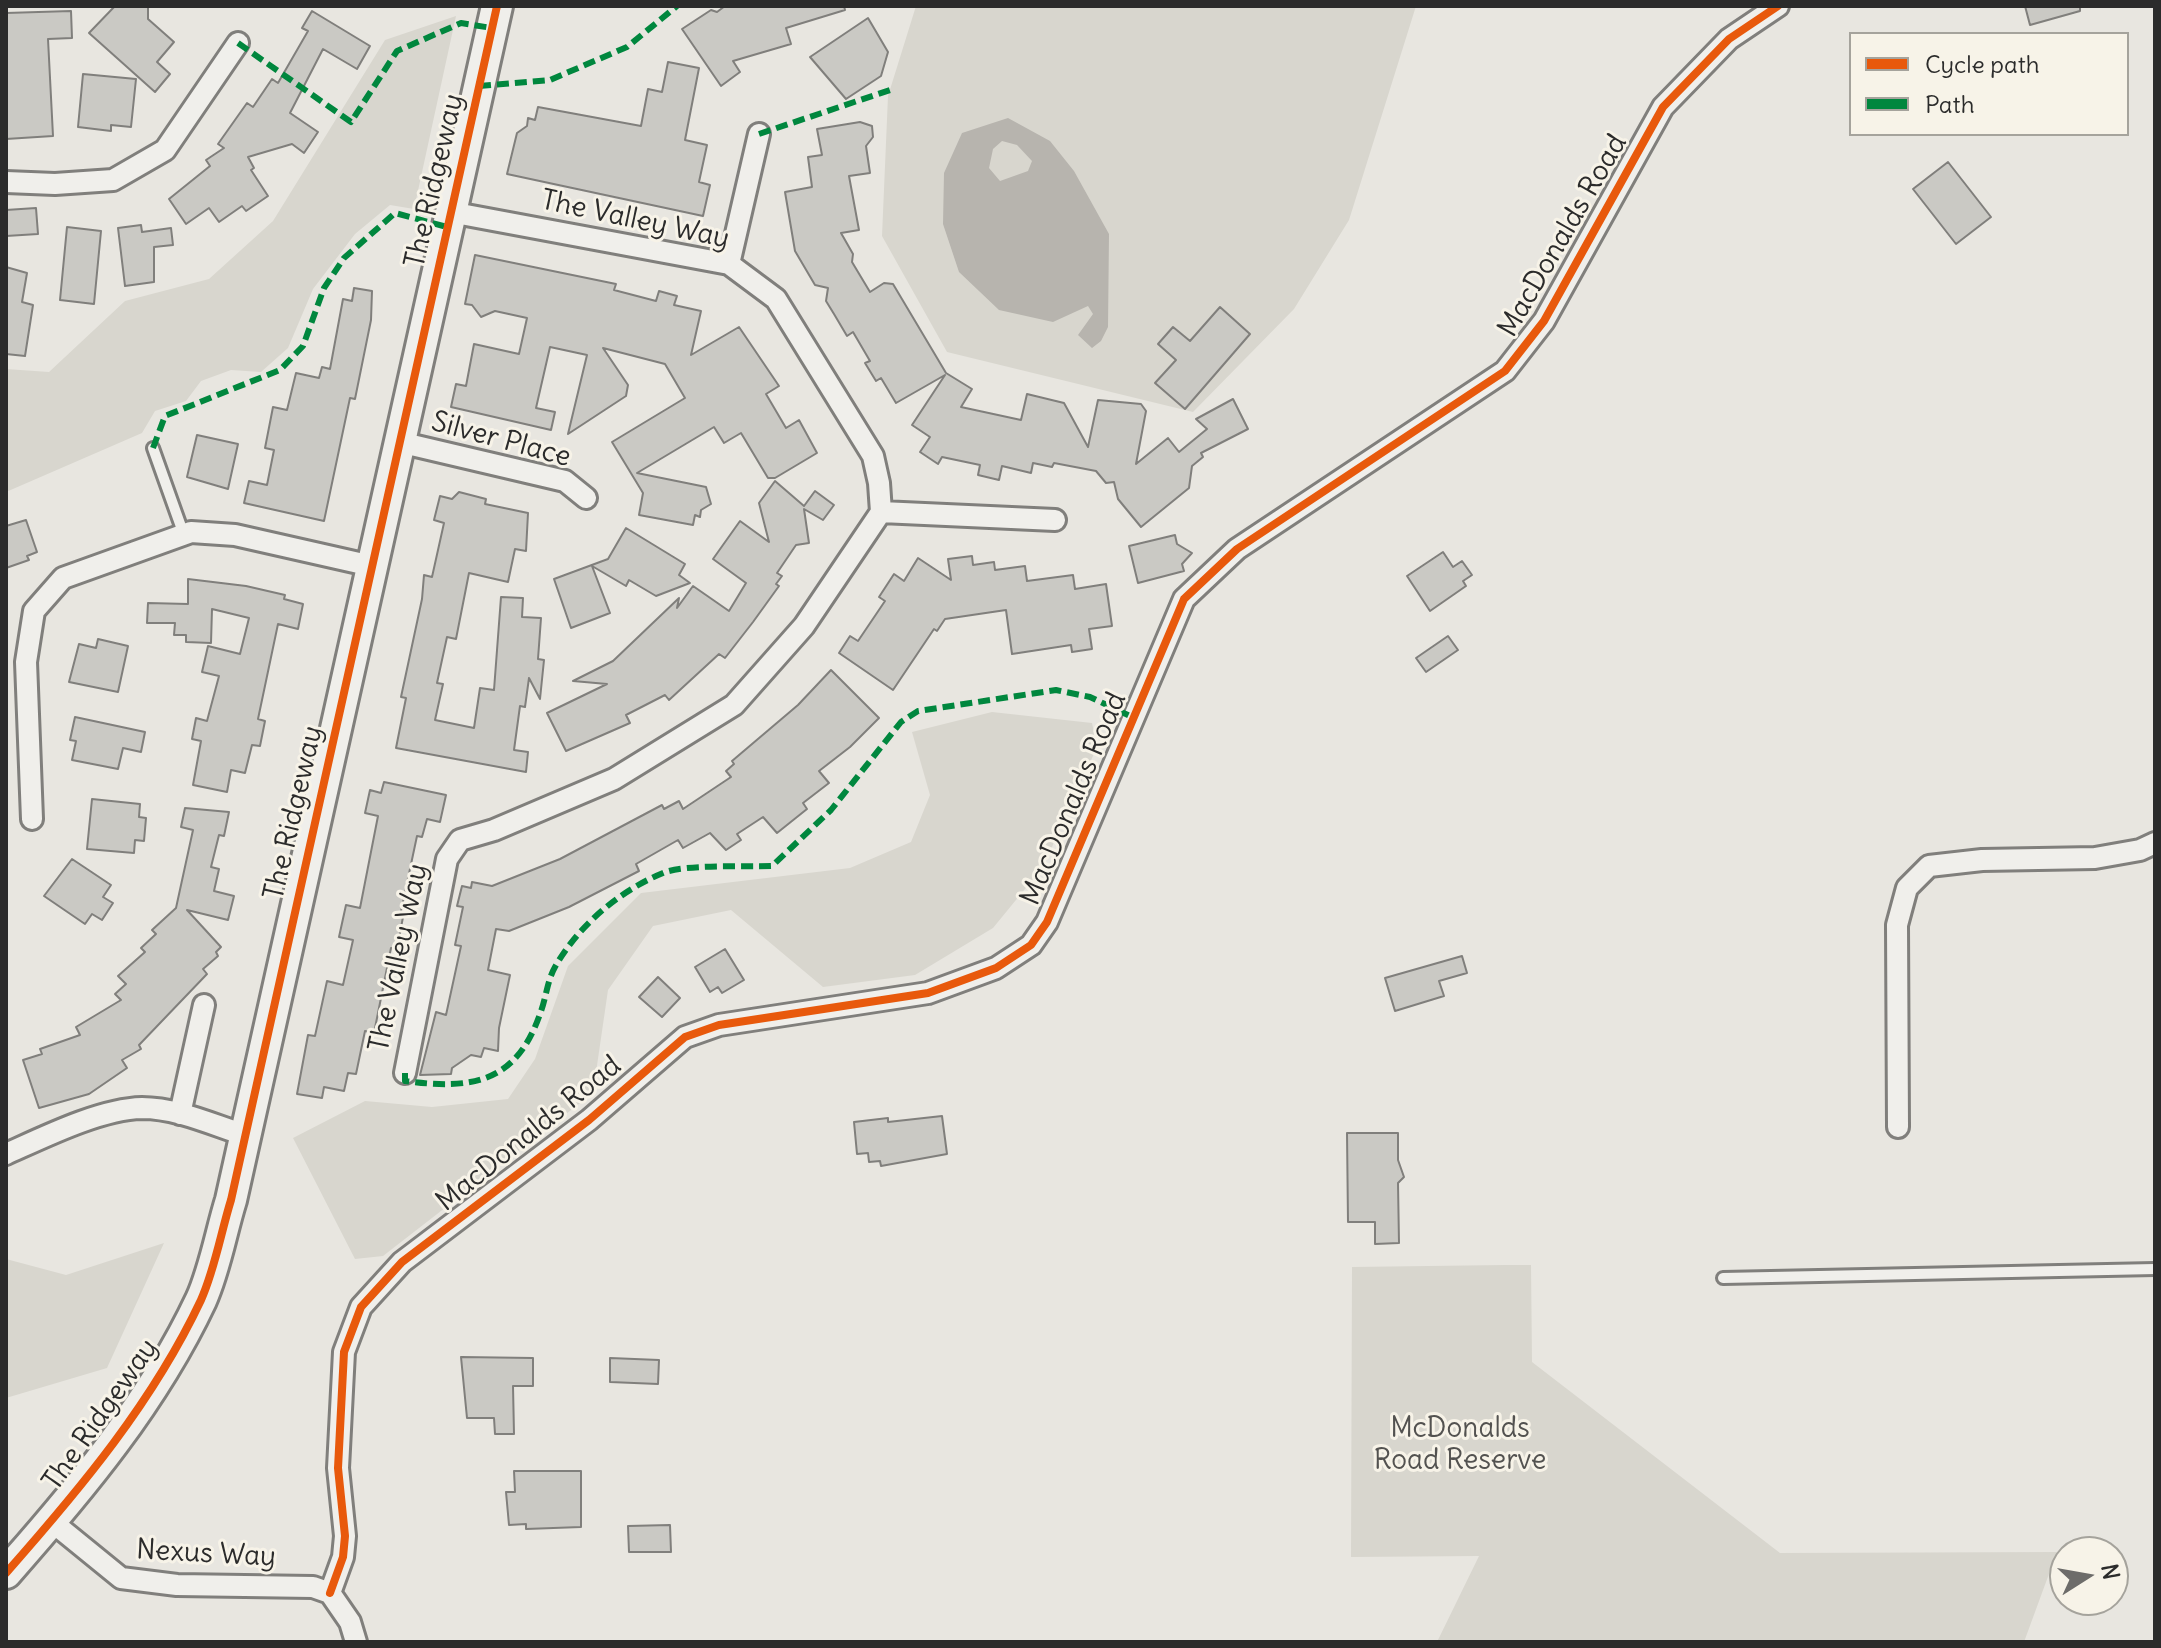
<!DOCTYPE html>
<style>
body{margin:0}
#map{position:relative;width:2161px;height:1648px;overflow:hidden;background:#e8e6e0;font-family:Delius,sans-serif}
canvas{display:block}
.frame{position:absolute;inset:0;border:8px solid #2b2b2b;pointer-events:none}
.legend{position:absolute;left:1849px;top:32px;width:280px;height:104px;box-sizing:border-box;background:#f7f3e8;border:2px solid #a5a39c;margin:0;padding:10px 14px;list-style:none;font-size:24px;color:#2b2b2b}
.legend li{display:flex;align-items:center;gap:16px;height:40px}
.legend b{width:40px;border:2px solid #a5a39c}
.north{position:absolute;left:2049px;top:1536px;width:80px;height:80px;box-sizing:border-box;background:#f7f3e8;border:2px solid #a5a39c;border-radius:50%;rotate:79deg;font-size:22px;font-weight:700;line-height:32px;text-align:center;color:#2b2b2b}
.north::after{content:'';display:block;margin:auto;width:28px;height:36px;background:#6d6c6a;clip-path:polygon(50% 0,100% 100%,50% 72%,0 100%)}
</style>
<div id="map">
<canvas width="2161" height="1648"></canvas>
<div class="frame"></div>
<ul class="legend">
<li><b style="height:10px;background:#e8590c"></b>Cycle path</li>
<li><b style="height:10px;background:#00873e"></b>Path</li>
</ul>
<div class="north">N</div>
</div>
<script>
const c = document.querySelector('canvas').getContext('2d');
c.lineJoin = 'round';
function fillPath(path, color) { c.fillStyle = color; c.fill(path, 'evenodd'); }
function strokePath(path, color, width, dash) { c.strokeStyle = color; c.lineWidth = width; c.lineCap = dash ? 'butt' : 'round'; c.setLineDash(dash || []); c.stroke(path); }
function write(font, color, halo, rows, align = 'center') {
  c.font = font + ' Delius,sans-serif'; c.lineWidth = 6; c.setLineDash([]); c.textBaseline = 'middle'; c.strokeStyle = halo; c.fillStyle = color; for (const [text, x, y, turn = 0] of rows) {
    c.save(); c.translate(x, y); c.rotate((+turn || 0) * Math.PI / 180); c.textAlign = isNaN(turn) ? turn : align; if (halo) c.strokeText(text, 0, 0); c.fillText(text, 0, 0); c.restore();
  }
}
fillPath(new Path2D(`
 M916,6H1416L1349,220L1294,309L1193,412L947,352L882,236L888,96Z
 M456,16L414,209L390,205L355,234L313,289L288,348L261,372L231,370L201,381L186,401L155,411L142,433L6,492V369L49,372L125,301L209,279L273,221L385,40Z
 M992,712L1092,723L1097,747L1043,867L993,928L915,975L823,987L731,910L653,926L608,990L593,1093L383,1256L355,1259L293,1138L365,1101L432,1107L508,1099L535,1059L568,966L641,893L850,868L911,842L930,795L912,732Z
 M164,1243L107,1368L6,1398V1259L66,1275Z
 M1505,1265H1531L1532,1362L1780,1553L2057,1552L2024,1642H1437L1479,1556L1351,1557L1352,1267Z`), '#d8d6ce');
fillPath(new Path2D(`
 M1008,118L1050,141L1074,171L1109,234L1108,327L1101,341L1092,348L1078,335L1093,314L1088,306L1053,322L999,310L959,272L943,224L944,173L962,133ZM1002,141L1017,145L1032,161L1028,171L1000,181L989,168L993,149Z`), '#b7b4ae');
const building = new Path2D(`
 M115,6H148V19L174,42L157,62L170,74L155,92L89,33Z
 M725,6H844L845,10L786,28L791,44L733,61L740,72L721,86L682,29L711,10L717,12Z
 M2025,6H2080V11L2030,25Z
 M71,11L72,38L48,39L53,136L6,139V13Z
 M312,11L370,46L357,69L323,49L290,113L318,132L304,153L292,144L248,157L254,168L251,170L268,196L246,211L242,206L219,222L209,208L186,224L169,199L210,166L206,160L224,148L218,144L247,103L253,107L272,79L278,83L308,31L302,28Z
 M868,18L888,52L881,76L846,99L810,57Z
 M668,62L699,68L685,140L707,145L699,182L710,185L703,216L507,174L517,133L527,126L528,118L535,120L538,107L641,126L648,89L662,92Z
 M83,74L136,79L131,127L111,125V131L78,127Z
 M860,122L872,126L873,137L866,146L870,173L849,176L859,230L841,233L853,254L852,262L870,292L884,283L893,284L946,373L972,389L961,407L1021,420L1027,394L1064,403L1088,447L1098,400L1141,404L1146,411L1136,464L1168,438L1179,452L1207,429L1196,419L1233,399L1248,429L1201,453L1203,457L1192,466L1189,488L1141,527L1118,499L1114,482L1106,483L1096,471L1054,463L1052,467L1033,463L1031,473L1002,466L999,480L978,475L980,465L942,457L938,464L920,452L930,437L912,425L945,375L896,403L881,378L876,381L865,363L870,361L853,332L847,336L834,314L826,301L828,288L815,285L795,251L785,192L812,187L808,157L822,155L817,129Z
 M1948,162L1991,217L1956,244L1913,189Z
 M36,208L38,234L6,236V210Z
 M141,225L142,232L171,228L173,245L154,247V282L125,286L118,228Z
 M67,227L101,231L94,304L60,300Z
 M475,255L616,284L614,290L656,301L659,291L677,296L674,305L701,311L691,355L739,327L779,386L766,394L786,428L799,420L817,453L775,478H768L741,433L724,443L714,427L637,473L706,487L711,504L701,510L700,517L695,515L693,525L639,515L643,493L612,442L685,398L665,364L603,348L628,385L626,396L568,434L587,355L550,347L536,408L555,412L551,430L451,407L456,384L466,386L474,344L519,354L527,318L495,311L481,317L472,305L465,304Z
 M6,267L27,273L22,302L33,305L25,356L6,354Z
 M354,288L372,291L371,320L355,399L350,398L324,521L244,503L249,481L267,485L274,450L265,448L273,407L287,410L296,373L319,378L322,367L330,369L343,299L352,301Z
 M1220,307L1250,334L1185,409L1155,383L1176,360L1158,344L1173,327L1190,341Z
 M197,435L238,444L228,489L187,477Z
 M775,481L804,506L815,491L834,505L823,520L804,509L809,543L796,545L777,573L782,576L776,584L779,586L753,622L725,658L719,654L669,700L665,695L626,715L630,723L566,751L547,713L607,684L573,681L613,661L679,598L677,608L693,586L729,611L746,583L713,559L740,521L769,542L759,503Z
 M459,492L486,499L485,504L528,513L526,551L515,549L508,582L469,573L456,639L447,637L437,683L443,684L435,720L474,728L480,688L494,690L501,597L523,598L522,617L541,618L538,659L544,660L540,699L529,678L525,707L520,706L514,750L528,752L526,772L396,748L406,698L401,697L422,599L424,575L432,577L444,523L434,520L440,496L452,499Z
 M26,520L37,552L27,556L29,560L6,568V526Z
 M626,528L685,564L679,575L690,583L656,596L629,580L626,586L592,566L610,613L571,628L554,579L608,559Z
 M1175,535L1177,544L1192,553L1182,564L1184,571L1138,583L1129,546Z
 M1443,552L1453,567L1462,561L1472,575L1463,581L1466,586L1430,611L1407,576Z
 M972,556L973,565L994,562L995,570L1025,566L1027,581L1073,575L1075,589L1106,584L1112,626L1089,629L1092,649L1072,652L1071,645L1012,654L1006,610L945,619L937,631L934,629L893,690L839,653L850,636L858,641L885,601L879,597L894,574L904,581L918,558L951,580L948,559Z
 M188,579L246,586L285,595L284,599L303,604L298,629L278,624L258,719L265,721L260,746L252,745L245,773L231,770L227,792L193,785L201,741L192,739L196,718L207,721L219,676L202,672L208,646L240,654L249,618L212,609L211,643L186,642V635H174L175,623H147L148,603L188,604Z
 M1448,636L1458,650L1426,672L1416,658Z
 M98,639L128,646L118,692L69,682L79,644L96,648Z
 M831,670L879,718L850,747L819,771L829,783L803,803L807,809L777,833L763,817L737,834L741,840L726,850L710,833L683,848L678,840L636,864L639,871L569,907L509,931L496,929L488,970L510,975L499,1028L498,1051L484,1048L481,1057L471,1055L452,1068L451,1074L420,1075L436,1012L446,1015L461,946L455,945L463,907L457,906L462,886L471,888L472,882L492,886L560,859L662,805L664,809L679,801L683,809L731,777L726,771L734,764L732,761L798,705Z
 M75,717L145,732L141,752L123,748L118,769L72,760L76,741L70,740Z
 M384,782L446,795L440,822L427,819L422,837L417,836L400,916L403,917L397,949L391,948L374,1033L365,1031L356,1074L348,1073L344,1091L324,1087L322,1098L297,1094L308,1035L315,1036L327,981L343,985L353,940L339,937L346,905L360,908L378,816L365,813L370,790L381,793Z
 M92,799L140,804L139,817L146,818L144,841L135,840L134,853L87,849Z
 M185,808L229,812L224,836L219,835L211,867L219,869L214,891L234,896L228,920L187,910L221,947L216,952L218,956L203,969L207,974L139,1045L141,1049L122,1060L127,1068L89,1094L39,1108L23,1060L42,1054L40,1049L80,1035L76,1027L121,1000L115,994L126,984L118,976L145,952L141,948L156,934L152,930L176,908L193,830L181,827Z
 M72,859L111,885L103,897L113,903L102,920L92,914L85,924L44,896Z
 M725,949L744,980L722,993L718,987L710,992L695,967Z
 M1462,956L1467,973L1439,981L1444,996L1395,1011L1385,978Z
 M658,977L680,998L662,1017L639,997Z
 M942,1116L947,1154L881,1166L880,1161L869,1162L868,1153L857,1154L854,1122L888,1118V1122Z
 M1347,1133H1398V1160L1404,1177L1398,1183L1399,1243L1375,1244V1222H1348Z
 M461,1357L533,1358V1386H513L514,1434H495L494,1418H467Z
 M610,1358L659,1360L658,1384L610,1382Z
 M514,1471H581V1527L526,1529V1524L509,1525L506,1492H515Z
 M670,1525L671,1552H629L628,1526Z`);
fillPath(building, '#cac9c4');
strokePath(building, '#807f7c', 2);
const lane = new Path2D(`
 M153,448L184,535
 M1723,1278L2155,1269`);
const street = new Path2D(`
 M6,182L55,184L113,180L165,150L238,43
 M729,264L759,134
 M399,442L565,481L586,498
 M881,512L1055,520
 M32,819L26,662L34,611L63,578L191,532L235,535L372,566
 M405,1073L447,859L460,840L494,830L614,779L734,705L804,626L881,512L879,483L873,456L776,299L729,264L450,212
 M180,1114L204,1005
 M1898,1127L1897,925L1907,888L1929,866L1982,860L2095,858L2140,850L2155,843
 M6,1154C44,1137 100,1109 142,1108C177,1108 213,1125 245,1135
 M51,1521L121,1578L177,1585L313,1587L330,1593
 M330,1593L343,1557L345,1536L338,1468L344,1352L361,1307L402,1262L589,1120L685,1037L719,1025L928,993L996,968L1031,945L1047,922L1184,599L1237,549L1505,371L1544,321L1663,107L1729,39L1778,6
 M330,1593L350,1622L356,1642`);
const secondary = new Path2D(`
 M6,1573C81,1488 153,1402 201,1300C215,1269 221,1232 231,1200L497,6`);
strokePath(lane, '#807f7c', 16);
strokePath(street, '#807f7c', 26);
strokePath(secondary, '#807f7c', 36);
strokePath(lane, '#f0efeb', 10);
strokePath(street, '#f0efeb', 20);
strokePath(secondary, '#f0efeb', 30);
strokePath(new Path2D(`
 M238,43L351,122L397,51L461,23L492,28
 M479,86L550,80L627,47L677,6
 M759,134L890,90
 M153,448L165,416L280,370L303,346L324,288L344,258L395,213L447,227
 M405,1073V1081C472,1090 516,1083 540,1014C546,999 547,981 555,967C578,926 619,891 663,873C684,864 746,867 772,866L831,810L901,722L918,711L1056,690L1090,697L1132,717`), '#00873e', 6, [12, 6]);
strokePath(new Path2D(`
 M6,1573C81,1488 153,1402 201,1300C215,1269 221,1232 231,1200L497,6
 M330,1593L343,1557L345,1536L338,1468L344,1352L361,1307L402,1262L589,1120L685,1037L719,1025L928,993L996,968L1031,945L1047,922L1184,599L1237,549L1505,371L1544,321L1663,107L1729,39L1778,6`), '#e8590c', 8);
write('28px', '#2b2b2b', '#f7f3e8', [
 ["The Ridgeway",435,181,-77],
 ["The Valley Way",635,220,12],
 ["MacDonalds Road",1563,236,-60],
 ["Silver Place",501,440,15],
 ["MacDonalds Road",1074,799,-67],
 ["The Ridgeway",294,813,-77],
 ["The Valley Way",399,958,-78],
 ["MacDonalds Road",529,1134,-39],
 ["The Ridgeway",101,1415,-55],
 ["Nexus Way",206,1554,3]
]);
write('28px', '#535250', '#f7f3e8', [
 ["McDonalds",1460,1429],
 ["Road Reserve",1460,1461]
]);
</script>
